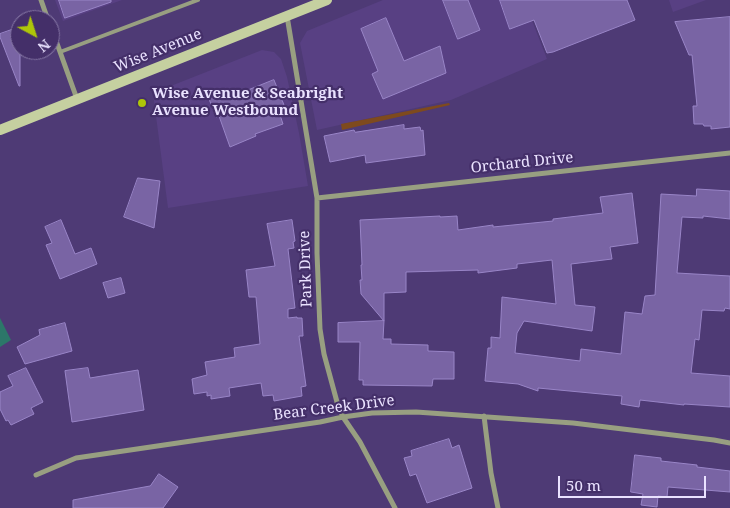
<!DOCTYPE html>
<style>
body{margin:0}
#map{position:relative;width:730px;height:508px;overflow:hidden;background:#4e3a75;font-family:"Noto Serif",serif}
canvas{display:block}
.north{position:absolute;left:10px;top:10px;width:50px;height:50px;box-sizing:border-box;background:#442f69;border:1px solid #8677a5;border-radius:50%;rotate:140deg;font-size:14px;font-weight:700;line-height:20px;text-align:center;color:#eae2ff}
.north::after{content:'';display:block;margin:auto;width:18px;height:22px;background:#aec509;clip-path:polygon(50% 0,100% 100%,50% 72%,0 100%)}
.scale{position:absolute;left:558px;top:476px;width:148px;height:22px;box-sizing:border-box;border:2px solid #eae2ff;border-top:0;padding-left:6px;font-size:15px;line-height:18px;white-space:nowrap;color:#eae2ff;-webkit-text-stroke:4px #442f69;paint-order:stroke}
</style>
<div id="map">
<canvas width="730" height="508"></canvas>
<div class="north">N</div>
<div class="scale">50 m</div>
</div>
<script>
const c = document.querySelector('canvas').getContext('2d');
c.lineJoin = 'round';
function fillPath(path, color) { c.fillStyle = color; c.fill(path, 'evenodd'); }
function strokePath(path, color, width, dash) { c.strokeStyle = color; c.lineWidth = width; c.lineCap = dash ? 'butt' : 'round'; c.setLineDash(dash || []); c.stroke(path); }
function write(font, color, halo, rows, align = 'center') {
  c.font = font + ' "Noto Serif",serif'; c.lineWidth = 4.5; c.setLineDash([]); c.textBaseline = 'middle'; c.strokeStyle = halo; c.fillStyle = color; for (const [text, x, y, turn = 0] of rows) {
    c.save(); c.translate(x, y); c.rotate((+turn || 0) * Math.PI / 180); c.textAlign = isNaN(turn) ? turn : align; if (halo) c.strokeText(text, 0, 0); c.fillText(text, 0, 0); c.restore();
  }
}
fillPath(new Path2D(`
 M55,0H122L63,21Z
 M383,0H524L547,59L451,100L317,130L300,43L307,31Z
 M669,0H706L673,12Z
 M262,50L274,52L281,59L287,77L299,133L308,186L168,208L153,93Z`), '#584083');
fillPath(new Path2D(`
 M449,103L450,105L342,130L341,124Z`), '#7e4a1e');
fillPath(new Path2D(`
 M0,318L11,340L0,347Z`), '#2c7769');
const building = new Path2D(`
 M59,0H111V2L65,18Z
 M443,0H468L480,30L458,39Z
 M500,0H627L635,20L553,52L547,53L534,20L510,29Z
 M730,17V127L711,129V126H704L703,124H694L693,106H697L692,55H689L675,22Z
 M386,18L404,61L440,46L446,73L383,99L372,74L378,71L361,29Z
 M20,27V86H19L0,37V34Z
 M274,80L286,110L279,112L283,124L255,134L256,136L230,147L219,116L216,117L209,99L236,89L237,94Z
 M404,125V129L420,127L421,131L423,130L425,155L366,163L365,155L330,162L324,136L354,130L355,132Z
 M138,178L160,181L154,228L124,217Z
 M697,189L730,191V219L703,216V218L682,217L677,273L730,276V309L725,308L724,311L702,310L699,340L695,339L691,373L730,376V407L684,404V405L640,400L639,407L621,404L622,396L538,388V391L518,384L485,381L488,348H491V337L500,338L502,297L556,304L552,260L517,264V268L478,273V270L406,272V292L384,293V321L361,294L360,280H362L361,265H362L360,220L440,216V217L457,216L458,230L493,225V227L553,221V219L603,213L600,197L632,193L638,243L610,247L612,259L571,264L575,305L595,307L592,331L524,321L517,333L515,353L580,361L581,349L621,354L625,312L642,314L645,296L655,295L661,194L696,196Z
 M61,220L75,254L91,248L97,264L60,279L46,245L52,243L45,227Z
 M292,220L295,241L293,242L294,248L288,249L295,308L288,309V318L297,317V318H302L303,336H299L306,386L301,387L302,396L274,401L273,395L263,396L261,383L229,388L230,396L211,399V395L207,396V392L194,394L192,379L207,375L205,362L235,357L234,348L260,344L256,297H249L246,270L275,266L267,224Z
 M121,278L125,293L108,298L103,283Z
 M384,321L383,339H391V344L428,345V351L454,352V379H433L432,386L363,385V380H359L360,342H338V323Z
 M65,323L72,351L25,364L17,347L40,335L39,330Z
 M26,368L43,402L31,408L34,414L11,425L8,420L6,421L0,409V392L13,386L8,376Z
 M88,368L90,378L138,370L144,410L72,422L65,371Z
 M449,439L452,448L459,445L472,488L427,503L416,474L410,476L404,458L412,456L411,451Z
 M635,455L661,458V461L697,465V467L730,471V492L668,487L667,497L658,496L657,507L641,505L643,494L631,492Z
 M159,474L178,487L163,508H73V500L150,486Z`);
fillPath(building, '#7964a4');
strokePath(building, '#9985c7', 1);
strokePath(new Path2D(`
 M60,52L198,0`), '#989f81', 4);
strokePath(new Path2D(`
 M41,0L48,20
 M287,16L317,198V253L320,329L324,354L337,402L343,417L360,442L395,508
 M50,24L77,99
 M317,198L730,153
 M484,416L491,473L498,508
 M36,475L76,458L320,422L343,417L372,413L416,412L573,423L714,440L730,443`), '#989f81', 5);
strokePath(new Path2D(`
 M0,130L327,0`), '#c5d0a0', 10);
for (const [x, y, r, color] of [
 [142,103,5,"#aec509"]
]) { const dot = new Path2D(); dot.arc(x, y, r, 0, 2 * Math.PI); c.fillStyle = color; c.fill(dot); strokePath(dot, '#442f69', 2); }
write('15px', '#eae2ff', '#442f69', [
 ["Wise Avenue",158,51,-22],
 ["Orchard Drive",522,163,-6],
 ["Park Drive",306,269,-92],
 ["Bear Creek Drive",334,408,-7]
]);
write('bold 15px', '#eae2ff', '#442f69', [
 ["Wise Avenue & Seabright",152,94],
 ["Avenue Westbound",152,111]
], 'left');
</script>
